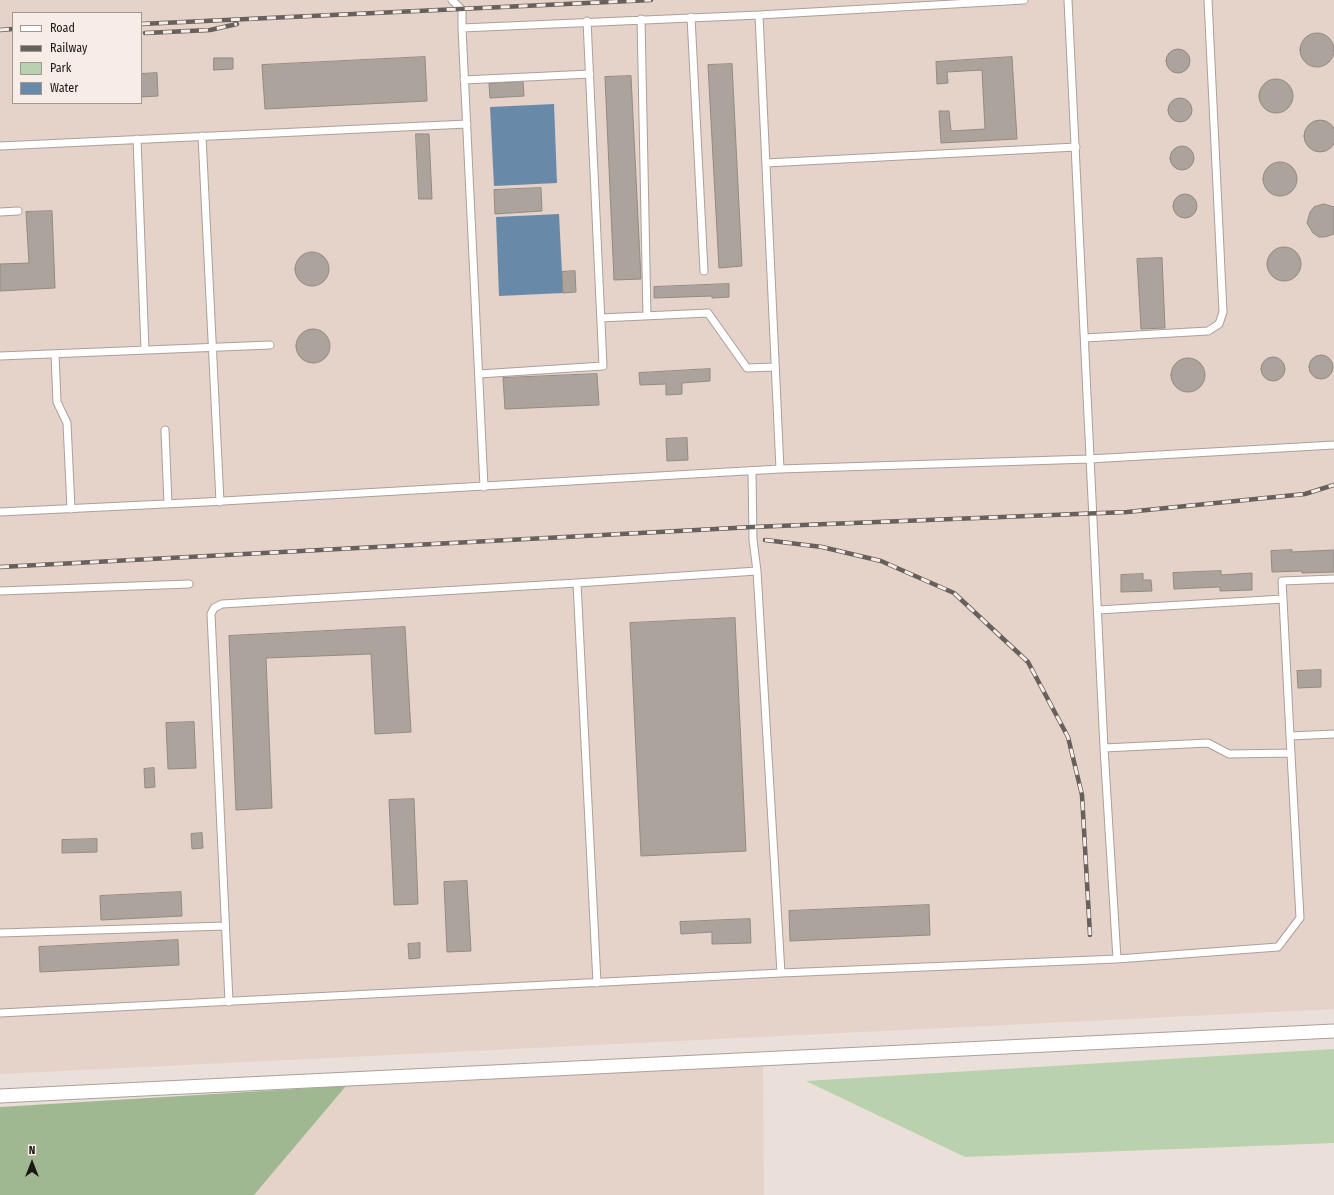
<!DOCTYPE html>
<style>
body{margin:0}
#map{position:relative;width:1334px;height:1195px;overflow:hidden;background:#eadfd9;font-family:"Fira Sans Condensed",sans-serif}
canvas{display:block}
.legend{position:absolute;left:12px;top:12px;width:130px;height:92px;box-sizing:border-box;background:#f7ece6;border:1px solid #9f9792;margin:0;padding:5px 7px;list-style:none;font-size:12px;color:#1b1715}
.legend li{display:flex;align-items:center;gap:8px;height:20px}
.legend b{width:20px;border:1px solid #9f9792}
.north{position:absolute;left:12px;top:1143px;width:40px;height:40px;-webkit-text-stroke:3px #f7ece6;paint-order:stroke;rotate:0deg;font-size:11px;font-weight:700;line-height:16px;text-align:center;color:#1b1715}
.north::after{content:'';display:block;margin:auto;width:14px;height:18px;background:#1b1715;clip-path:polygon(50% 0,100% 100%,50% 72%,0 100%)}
</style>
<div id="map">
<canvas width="1334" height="1195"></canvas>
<ul class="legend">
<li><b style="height:5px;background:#fff"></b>Road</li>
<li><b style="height:5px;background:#67605c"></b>Railway</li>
<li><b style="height:11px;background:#bad1ae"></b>Park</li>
<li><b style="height:11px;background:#6989a9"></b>Water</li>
</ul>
<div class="north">N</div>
</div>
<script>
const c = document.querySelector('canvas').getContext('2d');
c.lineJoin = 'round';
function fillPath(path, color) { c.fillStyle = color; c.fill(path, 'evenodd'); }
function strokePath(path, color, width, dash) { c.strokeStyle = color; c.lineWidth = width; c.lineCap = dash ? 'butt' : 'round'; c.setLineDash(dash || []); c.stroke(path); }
fillPath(new Path2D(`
 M0,0H1334V1009L0,1074ZM13,13H141V103H13Z
 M763,1066L764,1195H254L346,1086Z`), '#e5d2c9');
fillPath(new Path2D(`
 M1334,1049V1143L965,1157L806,1081Z`), '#bad1ae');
fillPath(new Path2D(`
 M346,1086L254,1195H0V1107Z`), '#9fb891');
fillPath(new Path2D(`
 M554,104L557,183L494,186L490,107Z
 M559,214L563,293L499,296L496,217Z`), '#6989a9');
const building = new Path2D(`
 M1300 50a17 17 0 1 1 34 0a17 17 0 1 1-34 0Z
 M1166 61a12 12 0 1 1 24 0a12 12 0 1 1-24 0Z
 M425,57L427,101L265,109L262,65Z
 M1012,57L1017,139L941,143L939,111H949L951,131L985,129L982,70L947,72L948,83L937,84L936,62Z
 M214,58H233V69L214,70Z
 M732,64L742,266L719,268L708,65Z
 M157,73L158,96L141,97V74Z
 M631,76L641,279L614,280L605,77Z
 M1259 96a17 17 0 1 1 34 0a17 17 0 1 1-34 0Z
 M523,82L524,96L490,98L489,84Z
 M1168 110a12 12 0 1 1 24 0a12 12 0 1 1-24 0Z
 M1304 136a16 16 0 1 1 32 0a16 16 0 1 1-32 0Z
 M416,134H429L432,199H419Z
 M1170 158a12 12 0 1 1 24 0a12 12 0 1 1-24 0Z
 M1263 179a17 17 0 1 1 34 0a17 17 0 1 1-34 0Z
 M541,188L542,211L495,214L494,190Z
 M1173 206a12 12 0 1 1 24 0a12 12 0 1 1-24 0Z
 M1324,204L1334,207V234L1325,237H1319L1313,233L1307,223L1310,212L1314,207Z
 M52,211L55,288L0,291V264L29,263L26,212Z
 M1267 264a17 17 0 1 1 34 0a17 17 0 1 1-34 0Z
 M295 269a17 17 0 1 1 34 0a17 17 0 1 1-34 0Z
 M1162,258L1165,328L1141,329L1137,259Z
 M575,271L576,292L563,293L562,272Z
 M729,284V297L712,298V296L654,298V287Z
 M296 346a17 17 0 1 1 34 0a17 17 0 1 1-34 0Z
 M1309 367a12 12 0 1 1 24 0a12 12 0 1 1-24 0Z
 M1261 369a12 12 0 1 1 24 0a12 12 0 1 1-24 0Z
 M1171 375a17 17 0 1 1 34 0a17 17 0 1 1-34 0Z
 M710,369V381L682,383V394L666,395V384L640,385L639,373Z
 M597,374L599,405L505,409L503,378Z
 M687,438L688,460L667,461L666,439Z
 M1292,550V552L1334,550V572L1302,573V571L1272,572L1271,551Z
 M1221,571V575L1252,573V590L1220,591V587L1174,589L1173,573Z
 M1143,574V580H1151L1152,591L1121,592V575Z
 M735,618L746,851L641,856L630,623Z
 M405,627L411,732L375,734L371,654L266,658L272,808L236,810L229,636Z
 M1321,670V687L1298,688L1297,671Z
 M194,722L196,768L168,769L166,723Z
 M154,768L155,787L145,788L144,769Z
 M414,799L418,904L394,905L389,800Z
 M202,833L203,848L192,849L191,834Z
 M97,839V852L62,853V840Z
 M467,881L471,951L447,952L444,882Z
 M181,892L182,916L101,920L100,896Z
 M929,905L930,935L790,941L789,911Z
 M750,919L751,943L712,944V932L681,934L680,922Z
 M178,940L179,965L40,972L39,947Z
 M420,943V958L409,959L408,944Z`);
fillPath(building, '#aca49c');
strokePath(building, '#938b83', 1);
const service = new Path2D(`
 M452,0L462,10V28L759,15L1024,0
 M759,15L780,469
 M691,17L704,271
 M641,19L647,316
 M462,28L484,487
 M464,80L590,74
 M202,136L220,502
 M137,139L145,350
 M0,146L467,124
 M766,163L1076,147
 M0,212L18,211
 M601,318L708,313L747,368L775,367
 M1085,338L1208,331L1219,324L1223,312L1208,0
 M55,354L57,402L67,423L71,509
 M0,356L270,345
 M479,374L603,366L587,21
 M165,430L168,504
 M752,472L753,540L757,571L781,973
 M0,512L206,502L780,469L1089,459L1334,445
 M577,583L597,983
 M0,591L189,584
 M1283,599L1282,581L1334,579
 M1098,610L1283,599L1290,736
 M1104,748L1208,743L1229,754L1291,753
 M0,933L225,926
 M1117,959L1278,947L1300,918L1290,736L1334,734
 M229,1002L211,614L214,608L222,604L577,583L757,571
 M0,1013L781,973L1117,959L1104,748L1068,0`);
const minor = new Path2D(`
 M0,1096L1334,1031`);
strokePath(service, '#aaa09b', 9);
strokePath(minor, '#aaa09b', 15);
strokePath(service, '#fff', 7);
strokePath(minor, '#fff', 13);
const rail = new Path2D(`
 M141,24L651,0
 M0,30L13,29
 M145,33L210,30L237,24
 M765,540L822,547L881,561L954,593L1028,662L1068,737L1082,795L1090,935
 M0,567L753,527L1127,512L1305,494L1334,485`);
strokePath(rail, '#67605c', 4.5);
strokePath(rail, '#f7ece6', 3, [9]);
</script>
